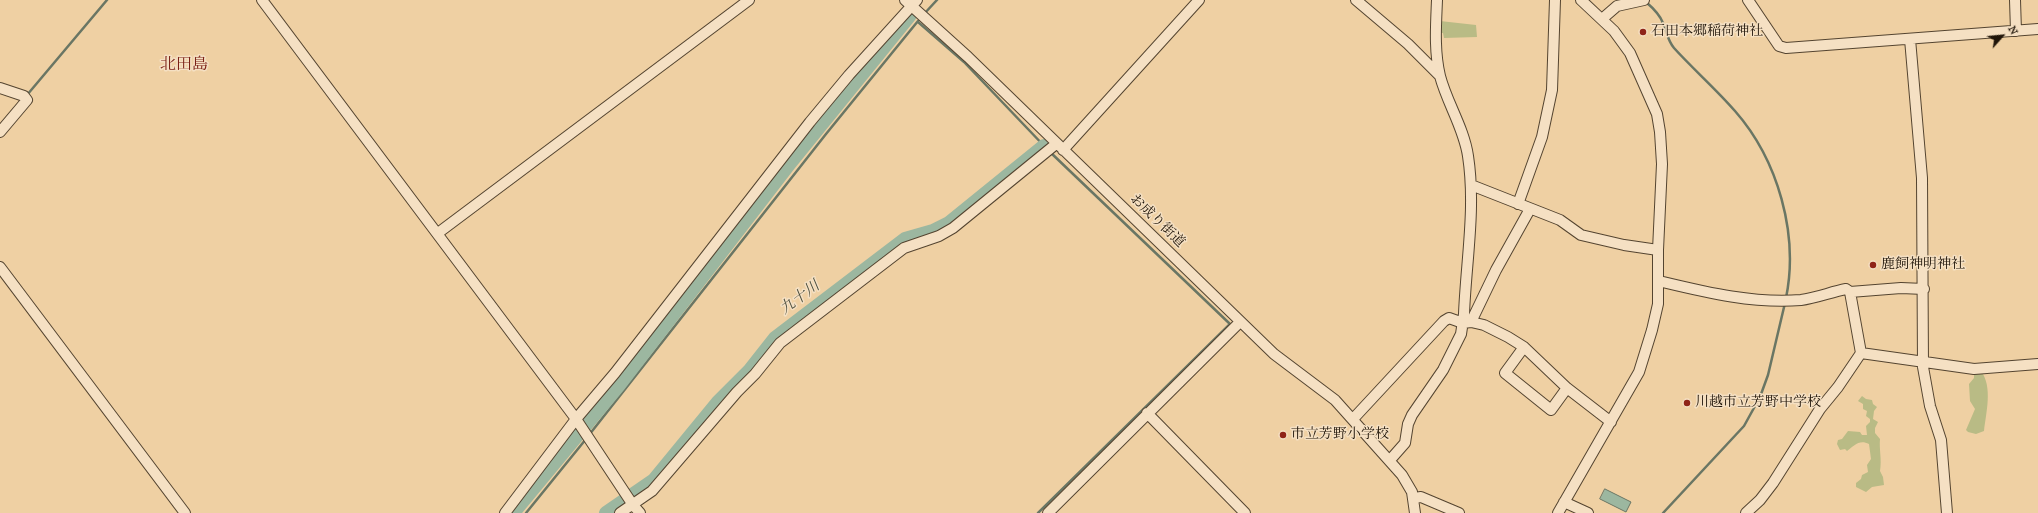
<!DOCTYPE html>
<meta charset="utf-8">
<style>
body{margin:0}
#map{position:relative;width:2038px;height:513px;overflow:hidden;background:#efd0a3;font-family:"IM FELL French Canon",serif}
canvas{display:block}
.north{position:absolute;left:1982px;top:16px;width:40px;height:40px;-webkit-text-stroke:3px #f5e0c3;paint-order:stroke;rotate:63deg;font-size:11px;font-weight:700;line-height:16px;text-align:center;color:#201509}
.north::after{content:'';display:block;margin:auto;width:14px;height:18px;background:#201509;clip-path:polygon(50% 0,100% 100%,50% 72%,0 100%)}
</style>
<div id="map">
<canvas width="2038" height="513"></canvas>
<div class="north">N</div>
</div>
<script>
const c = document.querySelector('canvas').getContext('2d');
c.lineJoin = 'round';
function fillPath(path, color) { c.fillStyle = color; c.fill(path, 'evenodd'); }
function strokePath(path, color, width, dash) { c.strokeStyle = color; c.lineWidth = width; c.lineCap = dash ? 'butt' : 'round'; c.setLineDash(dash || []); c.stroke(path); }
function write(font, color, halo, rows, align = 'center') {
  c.font = font + ' "IM FELL French Canon","Noto Serif JP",serif'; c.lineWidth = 3; c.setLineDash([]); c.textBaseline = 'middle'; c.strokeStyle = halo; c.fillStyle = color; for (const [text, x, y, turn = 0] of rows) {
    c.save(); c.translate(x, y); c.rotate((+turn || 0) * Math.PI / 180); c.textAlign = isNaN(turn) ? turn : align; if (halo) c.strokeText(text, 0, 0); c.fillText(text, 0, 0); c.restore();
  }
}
fillPath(new Path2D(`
 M1440,21L1476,25L1477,37L1444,38L1443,33H1440Z
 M1981,371C1993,387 1986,413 1984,431L1976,434L1968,432L1966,430L1975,409L1970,401L1969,384L1974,378V374Z
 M1862,396L1866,399L1872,400L1873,404L1877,407L1874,411L1873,419L1878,422L1875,428V433L1880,439C1879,450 1882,459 1880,471L1883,477L1884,485L1872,487L1866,492L1856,487V483L1861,479L1862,475L1868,472L1867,465L1871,459L1869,444C1859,439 1854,446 1847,451L1845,449L1840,450L1837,444L1838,440L1842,439L1848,431L1860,432L1862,435H1867L1866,426L1870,422V419L1866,416L1867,411L1863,409V404L1858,401Z`), '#b9bb85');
const water = new Path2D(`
 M1605,489L1631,502L1626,512L1600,499Z`);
fillPath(water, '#9cb7a0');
strokePath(water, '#6a7664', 1);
strokePath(new Path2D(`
 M1646,2C1653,8 1660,15 1663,23C1667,31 1667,40 1674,48C1693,69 1716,89 1735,111C1778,160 1799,234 1786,298
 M924,14L937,0
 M918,22L964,62L1047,149
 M27,95L107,0
 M589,435L826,134L918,21
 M526,513L586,439
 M1038,513L1230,324L1050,152
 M1663,513L1744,426L1760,397L1768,375L1785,303`), '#6a7664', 2.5);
strokePath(new Path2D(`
 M513,513L619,385L790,163L910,15
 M606,513L654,480L718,402L749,371L775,338L905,239L933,231L949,223L1044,146`), '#9cb7a0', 14);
const minor = new Path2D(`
 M262,0L576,419L633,505L640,513
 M905,0L968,57L1274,354L1335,400L1402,475L1412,492L1415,513
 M1356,0L1408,44L1440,76
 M1748,0L1779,46L1786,48L2038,29
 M2015,0L2016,31
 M1602,19L1617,6L1644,0
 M1910,39L1922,178L1923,367L1930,406L1941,440L1947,513
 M0,88L24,96L27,100L0,132
 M1063,150L1199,0
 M1471,185L1560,220L1581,235L1624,245L1658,250
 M1518,204L1542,137L1552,90L1555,0
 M438,233L749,0
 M0,267L185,513
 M1659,281C1705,292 1753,304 1801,300C1816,298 1831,292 1846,289L1850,292L1901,288L1924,289
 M1471,322L1496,270L1530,209
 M1524,347L1505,373L1551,410L1567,388
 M1861,353L1974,369L2038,364
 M1147,413L1245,513
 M1353,419L1444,321L1449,318L1463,323L1471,322L1484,325L1508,337L1524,347L1567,388L1611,422
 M1390,460L1405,443L1408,424L1412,415L1443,370L1461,334L1464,314C1466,262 1476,208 1468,156C1464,128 1447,103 1440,76C1434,51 1436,25 1437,0
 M1414,498L1421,497L1459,513
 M1564,502L1588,513
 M505,513L576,419L615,373L810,122L849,75L917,0
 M620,513L652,491L737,392L755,374L780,343L904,248L939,236L953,228L1056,144
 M1048,513L1240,322
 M1558,513L1639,372L1652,330L1658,304V250L1662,164L1660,132L1657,114L1630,53L1614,31L1581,0
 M1746,513L1760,500L1773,483L1820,409L1838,387L1861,353L1850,292`);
strokePath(minor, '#544430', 12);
strokePath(minor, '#f5e0c3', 10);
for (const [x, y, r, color] of [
 [1643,32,4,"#8f2418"],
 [1873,265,4,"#8f2418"],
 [1687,403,4,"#8f2418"],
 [1283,435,4,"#8f2418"]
]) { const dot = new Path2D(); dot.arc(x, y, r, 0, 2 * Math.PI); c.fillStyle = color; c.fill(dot); strokePath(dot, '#f5e0c3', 1.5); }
write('14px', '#201509', '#f5e0c3', [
 ["石田本郷稲荷神社",1651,32],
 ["鹿飼神明神社",1881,265],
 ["川越市立芳野中学校",1695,403],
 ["市立芳野小学校",1291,435]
], 'left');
write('14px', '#201509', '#f5e0c3', [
 ["お成り街道",1157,221,44]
]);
write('italic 15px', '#4b4e3e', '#f5e0c3', [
 ["九十川",800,298,-37]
]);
write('16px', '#7a1f14', '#f5e0c3', [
 ["北田島",184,65]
]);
</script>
